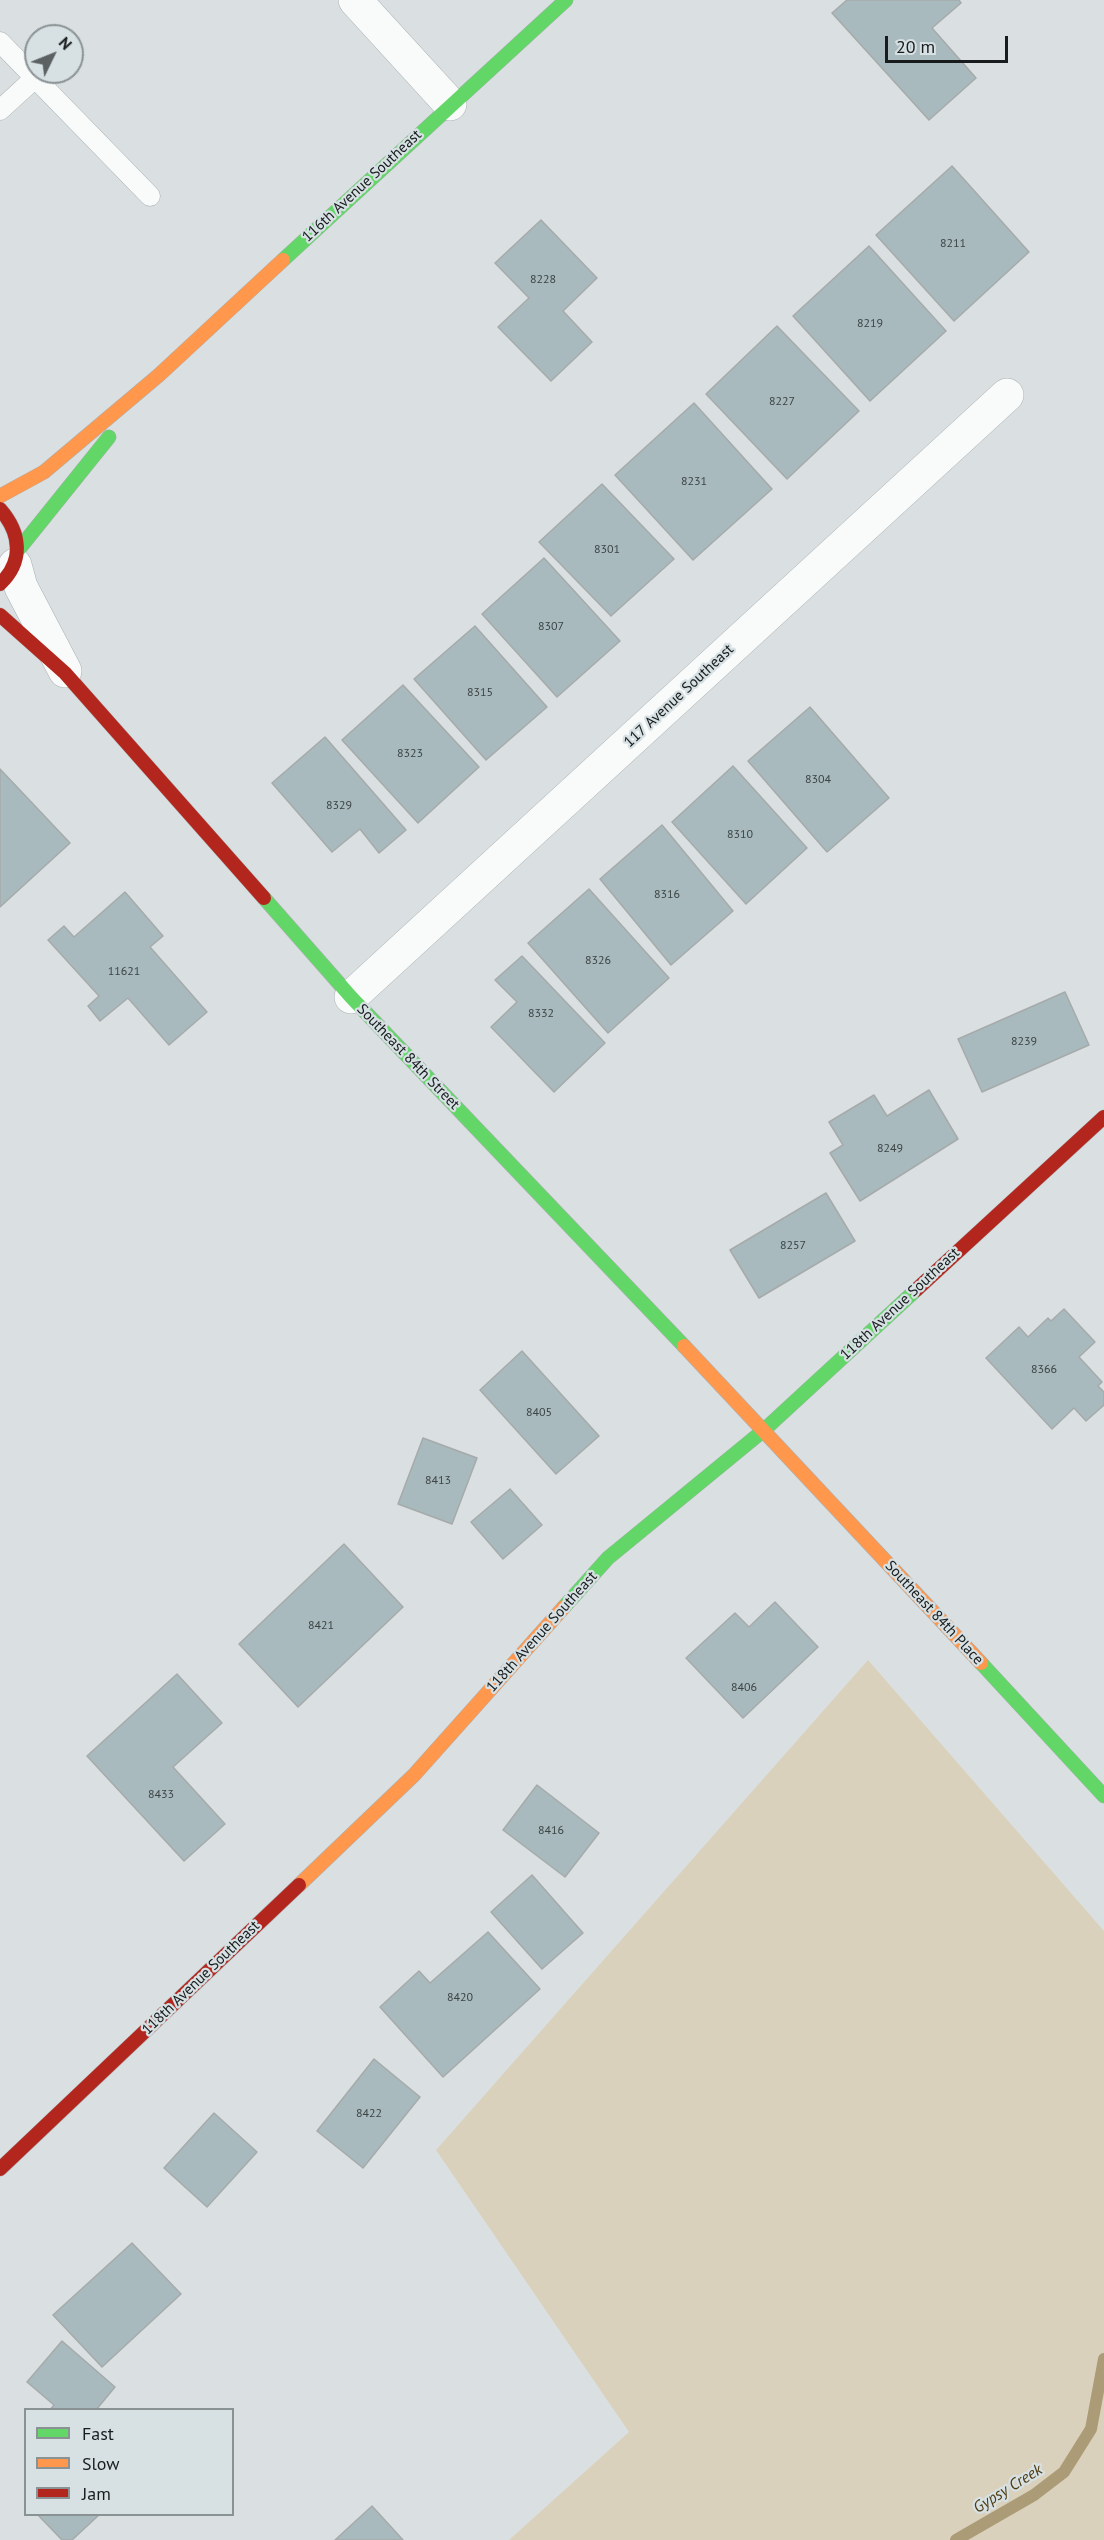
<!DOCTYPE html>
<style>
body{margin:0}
#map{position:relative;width:1104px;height:2540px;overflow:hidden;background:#dae0e1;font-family:"PT Sans",sans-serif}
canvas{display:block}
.legend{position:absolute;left:24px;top:2408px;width:210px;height:108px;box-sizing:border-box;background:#d7e1e4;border:2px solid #8b9294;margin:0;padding:8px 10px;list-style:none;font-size:18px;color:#181c1d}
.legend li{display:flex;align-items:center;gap:12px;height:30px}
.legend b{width:30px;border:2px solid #8b9294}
.north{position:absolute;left:24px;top:24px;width:60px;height:60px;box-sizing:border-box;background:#d7e1e4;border:2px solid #8b9294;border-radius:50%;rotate:47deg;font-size:16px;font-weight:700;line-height:24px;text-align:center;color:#181c1d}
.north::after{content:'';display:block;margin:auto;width:21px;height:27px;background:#5c6162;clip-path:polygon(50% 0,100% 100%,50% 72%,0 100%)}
.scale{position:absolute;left:885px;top:36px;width:123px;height:27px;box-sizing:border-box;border:3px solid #181c1d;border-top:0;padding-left:8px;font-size:18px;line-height:21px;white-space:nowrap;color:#181c1d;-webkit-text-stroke:4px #d7e1e4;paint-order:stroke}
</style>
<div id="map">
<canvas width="1104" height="2540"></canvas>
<ul class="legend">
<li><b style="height:8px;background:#63d668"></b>Fast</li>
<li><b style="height:8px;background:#ff974d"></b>Slow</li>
<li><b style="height:8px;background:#b3261e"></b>Jam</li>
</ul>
<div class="north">N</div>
<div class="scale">20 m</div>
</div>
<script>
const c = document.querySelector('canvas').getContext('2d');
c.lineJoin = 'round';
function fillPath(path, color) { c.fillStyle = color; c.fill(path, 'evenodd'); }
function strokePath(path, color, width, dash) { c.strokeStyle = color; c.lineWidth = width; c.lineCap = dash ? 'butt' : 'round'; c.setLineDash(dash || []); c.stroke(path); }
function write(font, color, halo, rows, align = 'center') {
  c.font = font + ' "PT Sans",sans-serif'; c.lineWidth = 4.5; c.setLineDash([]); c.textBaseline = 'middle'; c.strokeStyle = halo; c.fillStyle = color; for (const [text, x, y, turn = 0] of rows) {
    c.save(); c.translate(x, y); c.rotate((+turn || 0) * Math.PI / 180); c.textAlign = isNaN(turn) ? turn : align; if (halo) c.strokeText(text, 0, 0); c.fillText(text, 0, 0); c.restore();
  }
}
fillPath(new Path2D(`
 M868,1660L1104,1931V2540H509L629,2432L436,2150Z`), '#dad1bc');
strokePath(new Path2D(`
 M956,2540L1034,2495L1064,2472L1091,2429L1104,2359`), '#ab9b77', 12);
const building = new Path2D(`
 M847,0H959L961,3L932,28L976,78L929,120L832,13Z
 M952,166L1029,252L954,321L876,235Z
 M541,220L597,278L563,311L592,342L551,381L498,327L529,298L495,263Z
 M869,246L946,331L870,401L793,316Z
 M777,326L859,411L787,479L706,394Z
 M694,403L772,489L693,560L615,475Z
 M602,484L674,559L611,616L539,542Z
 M544,558L620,641L557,697L482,614Z
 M475,626L547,707L486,760L414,679Z
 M403,685L479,767L418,823L342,740Z
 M810,707L889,798L827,852L748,761Z
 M325,737L406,830L379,853L360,829L332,852L272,783Z
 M733,766L807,848L746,904L672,822Z
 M0,769L70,843L0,907Z
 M662,825L733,911L671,965L600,879Z
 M589,889L669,978L608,1033L528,943Z
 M125,892L163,936L150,947L207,1012L169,1045L128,998L100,1021L88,1006L99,996L48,940L64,926L74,937Z
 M522,956L605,1043L554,1092L491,1027L517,1002L495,980Z
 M1065,992L1089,1045L982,1092L958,1039Z
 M929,1090L958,1139L860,1201L830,1153L843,1145L829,1122L874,1095L887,1116Z
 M826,1193L855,1241L759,1298L730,1250Z
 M1064,1309L1095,1342L1079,1357L1102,1382L1098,1386L1104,1392V1405L1086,1421L1074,1408L1052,1429L986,1358L1019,1327L1028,1337L1048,1318L1051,1321Z
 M522,1351L599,1436L556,1474L480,1390Z
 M423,1438L477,1458L452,1524L398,1504Z
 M510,1489L542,1525L503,1559L471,1522Z
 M344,1544L403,1607L298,1707L239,1644Z
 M775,1602L818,1647L743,1718L686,1658L735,1613L749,1627Z
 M177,1674L222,1723L173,1767L225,1824L184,1861L87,1756Z
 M537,1785L599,1833L565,1877L503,1830Z
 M532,1875L583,1933L542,1969L491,1912Z
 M488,1932L540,1989L443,2077L380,2007L419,1971L430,1983Z
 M374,2059L420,2097L363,2168L317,2131Z
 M214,2113L257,2152L207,2207L164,2168Z
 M132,2243L181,2294L102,2367L53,2315Z
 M62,2341L115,2387L96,2410H50L54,2405L27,2382Z
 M372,2506L403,2540H335Z
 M37,2514H100L72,2540H62Z`);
fillPath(building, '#a8babd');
strokePath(building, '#a6aaab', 1.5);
const lane = new Path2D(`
 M0,42L150,196
 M0,110L35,78`);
const street = new Path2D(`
 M355,0L450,104
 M15,565L21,587L65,671
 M351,997L1007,395`);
const fast = new Path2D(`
 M283,260L566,0
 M19,549L109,437
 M264,898L351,997L684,1346
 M564,1607L608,1558L764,1430L916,1290
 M981,1663L1104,1796`);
const slow = new Path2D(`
 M0,496L44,472L159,375L283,260
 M684,1346L981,1663
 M299,1885L414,1775L564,1607`);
const jam = new Path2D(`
 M0,509C21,533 24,561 0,584
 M0,615L65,673L264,898
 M916,1290L1104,1117
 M0,2169L299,1885`);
strokePath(lane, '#abb0b1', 21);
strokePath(street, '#abb0b1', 34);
strokePath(fast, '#abb0b1', 15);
strokePath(slow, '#abb0b1', 15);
strokePath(jam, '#abb0b1', 15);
strokePath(lane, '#f9fafa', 20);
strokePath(street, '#f9fafa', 33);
strokePath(fast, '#63d668', 14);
strokePath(slow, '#ff974d', 14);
strokePath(jam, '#b3261e', 14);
write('12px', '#3c4445', null, [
 ["8211",953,244],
 ["8228",543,280],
 ["8219",870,324],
 ["8227",782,402],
 ["8231",694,482],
 ["8301",607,550],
 ["8307",551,627],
 ["8315",480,693],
 ["8323",410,754],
 ["8304",818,780],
 ["8329",339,806],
 ["8310",740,835],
 ["8316",667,895],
 ["8326",598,961],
 ["11621",124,972],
 ["8332",541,1014],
 ["8239",1024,1042],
 ["8249",890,1149],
 ["8257",793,1246],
 ["8366",1044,1370],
 ["8405",539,1413],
 ["8413",438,1481],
 ["8421",321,1626],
 ["8406",744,1688],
 ["8433",161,1795],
 ["8416",551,1831],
 ["8420",460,1998],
 ["8422",369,2114]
]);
write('15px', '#181c1d', '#d7e1e4', [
 ["116th Avenue Southeast",362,186,-43],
 ["117 Avenue Southeast",679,696,-43],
 ["Southeast 84th Street",408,1057,46],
 ["118th Avenue Southeast",900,1304,-43],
 ["Southeast 84th Place",934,1613,47],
 ["118th Avenue Southeast",542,1632,-48],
 ["118th Avenue Southeast",201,1978,-44]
]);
write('italic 16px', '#4e3b10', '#d7e1e4', [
 ["Gypsy Creek",1008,2489,-32]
]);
</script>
